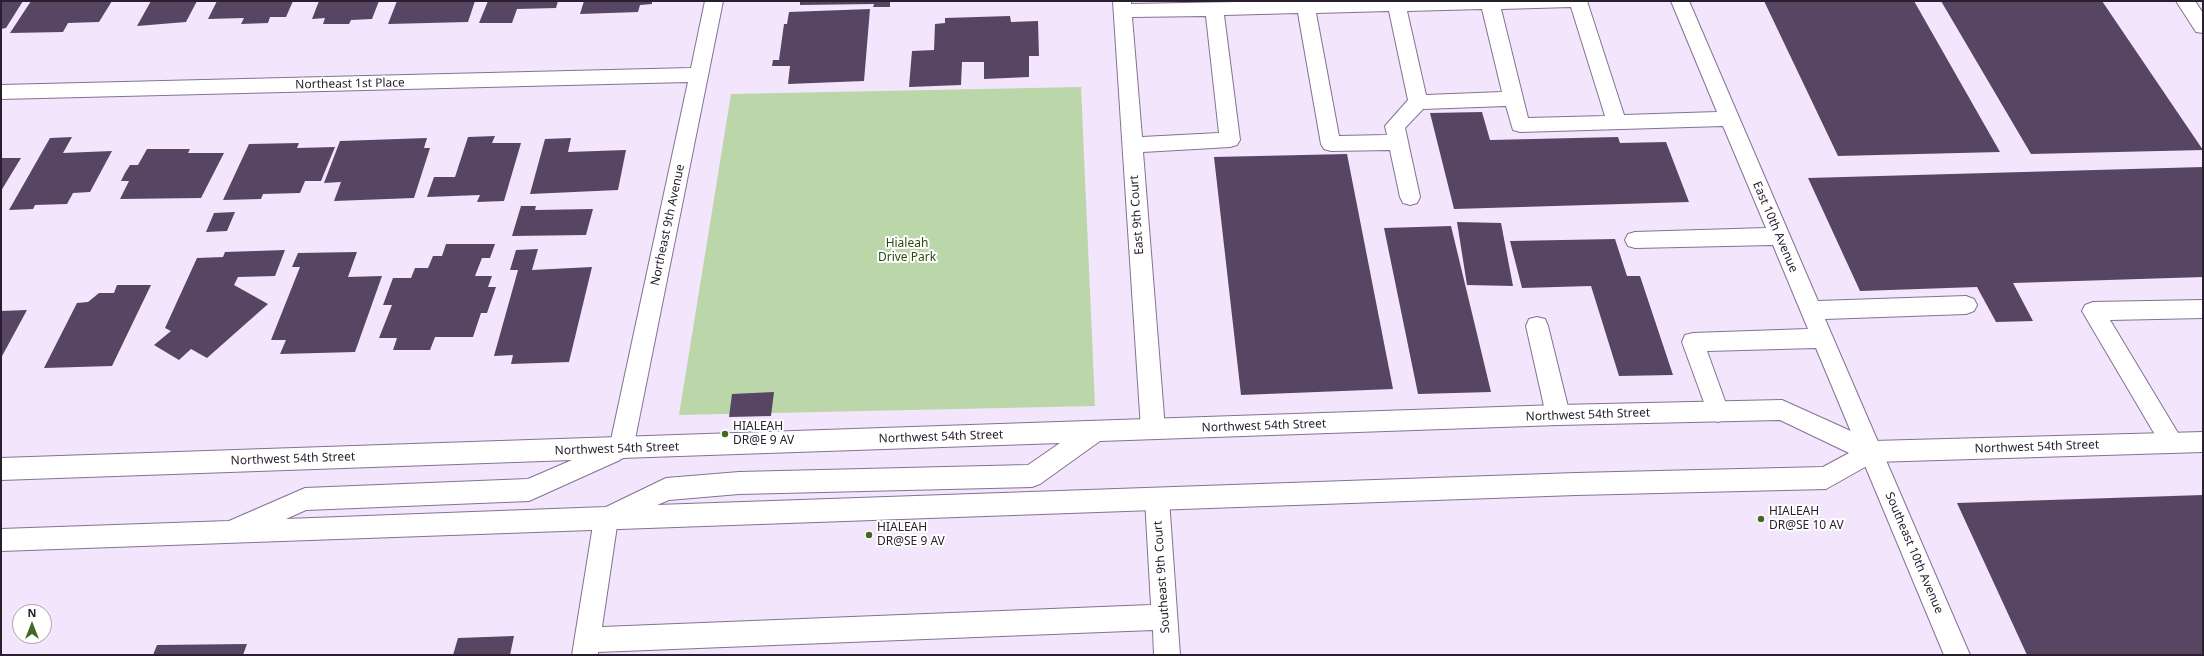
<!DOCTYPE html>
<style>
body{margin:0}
#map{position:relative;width:2204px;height:656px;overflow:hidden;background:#f3e5fb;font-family:"Noto Sans",sans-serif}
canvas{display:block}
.frame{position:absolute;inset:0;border:2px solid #28202e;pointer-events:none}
.north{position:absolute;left:12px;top:604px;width:40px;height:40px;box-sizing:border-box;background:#fff;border:1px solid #a9a6ab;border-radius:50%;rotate:0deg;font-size:11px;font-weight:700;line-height:16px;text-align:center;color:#28202e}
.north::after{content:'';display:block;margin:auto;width:14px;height:18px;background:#436821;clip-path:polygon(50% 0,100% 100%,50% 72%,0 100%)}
</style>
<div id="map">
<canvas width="2204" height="656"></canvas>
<div class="frame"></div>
<div class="north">N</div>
</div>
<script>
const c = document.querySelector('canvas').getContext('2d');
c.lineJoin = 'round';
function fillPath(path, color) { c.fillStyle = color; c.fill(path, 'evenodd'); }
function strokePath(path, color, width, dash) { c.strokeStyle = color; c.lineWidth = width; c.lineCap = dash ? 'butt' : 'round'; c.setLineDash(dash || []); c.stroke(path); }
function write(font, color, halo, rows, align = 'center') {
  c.font = font + ' "Noto Sans",sans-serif'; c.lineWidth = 4; c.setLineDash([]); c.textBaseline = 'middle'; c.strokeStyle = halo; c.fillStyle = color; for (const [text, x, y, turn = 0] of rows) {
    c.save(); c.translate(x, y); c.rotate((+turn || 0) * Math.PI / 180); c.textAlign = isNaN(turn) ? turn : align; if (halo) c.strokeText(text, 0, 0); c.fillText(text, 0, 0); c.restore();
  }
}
fillPath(new Path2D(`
 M1081,87L1095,406L679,415L731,94Z`), '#bbd6a8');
fillPath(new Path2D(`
 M1,1H23L6,28L1,29Z
 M31,1H112L99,22L68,23L63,32L10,33Z
 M151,1H197L186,22L137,26Z
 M217,1H293L286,17H270L268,23L241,24L244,18L208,19Z
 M319,1H379L372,19L351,20L349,24H323L325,18L312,19Z
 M397,1H475L468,22L388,24Z
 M488,1H558L556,8L517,9L512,23H479Z
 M584,1H652V4L640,5L638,12L580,14Z
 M800,1H890V7H873L874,4L800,5Z
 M1764,1H1914L2000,152L1838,156Z
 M1941,1H2102L2203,150L2031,154Z
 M870,9L864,81L788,84L790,66H772L773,60H779L784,24H787L789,12Z
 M1010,16L1011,22L1038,21L1039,56H1029V77L984,79V62H962L961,85L909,87L912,51L934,50L935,24L945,23V18Z
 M1482,112L1490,140L1618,137L1620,143L1666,142L1689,202L1454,209L1430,113Z
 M495,136L492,143H521L504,201L477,202L480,195L427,197L434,177H455L468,137Z
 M72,137L63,153L112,151L90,192L73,193L67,204L35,205L33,209L9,210L50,138Z
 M427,138L424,148H430L414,198L334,201L341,182L324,183L340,141Z
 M571,138L568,152L626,150L618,190L530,194L545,139Z
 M299,143L297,148L335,147L321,181H305L300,193L263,194L261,199L223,200L249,144Z
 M147,149H190L188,153H224L201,198L120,199L129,181H121L125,173L130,165H138Z
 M1347,154L1393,389L1241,395L1214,157Z
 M1,158H21L1,191Z
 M2203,167V277L2013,283L2033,321L1996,322L1977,287L1860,291L1808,178Z
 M521,206H536L535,210L593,209L586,235L512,236Z
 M235,212L227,231L206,232L214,213Z
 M1457,222L1501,223L1513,286L1467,285Z
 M1451,226L1491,392L1418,394L1384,228Z
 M1615,239L1627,276H1640L1673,375L1619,376L1591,286L1522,288L1510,241Z
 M446,244H495L490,258H482L475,276H492L488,287H496L487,313H481L473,337H435L430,350H393L397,338H379L392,305H383L393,278H411L415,268H428L433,256H442Z
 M538,249L532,270L592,267L569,362L511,364L513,355L494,356L518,270H510L516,250Z
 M285,250L275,276L238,277L234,285L268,304L207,358L191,349L179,360L154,345L171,331L165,328L197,258L223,257L225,252Z
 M357,252L348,277L382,276L355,352L280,354L286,340H271L300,267H292L298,253Z
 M117,285H151L112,366L44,368L77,303L88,302L99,293H114Z
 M27,310L1,358V311Z
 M774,392L771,416L729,417L732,394Z
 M2203,495V655H2027L1957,503Z
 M514,636L510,655H453L458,638Z
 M247,644L243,655H153L157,645Z`), '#584564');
const minor = new Path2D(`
 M705,1H723L633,449L629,456L621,459L613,456L609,449L688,82L1,99V85L691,68Z
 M1113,1H1131V4L1289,1H1587L1624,115L1717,112L1671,1H1689L1818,301L1966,296L1974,299L1977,305L1974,311L1966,314L1825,319L1970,655H1944L1816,348L1707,351L1729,412L1726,419L1718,422L1710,419L1682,342L1685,335L1693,333L1808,329L1773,245L1635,248L1628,246L1625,240L1628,234L1635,232L1766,228L1723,126L1520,132L1513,130L1506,106L1423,109L1405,128L1420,197L1417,203L1410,205L1403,203L1400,197L1390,150L1331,151L1324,149L1321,144L1298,13L1224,15L1240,140L1237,145L1230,147L1143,152L1165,429L1161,436L1153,439L1145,436L1141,429ZM1571,7L1605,116L1528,118L1501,9ZM1482,9L1502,92L1426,95L1407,11ZM1389,11L1408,100L1385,126L1387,135L1339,136L1316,13ZM1206,16L1219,133L1142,137L1132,17Z
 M2176,1H2195L2203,13V33L2196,32Z
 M2203,300V318L2110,320L2184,443L2180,450L2172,453L2164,450L2082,311L2085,305L2093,302Z
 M1537,317L1545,319L1548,326L1570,415L1566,422L1558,425L1550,422L1546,415L1526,326L1529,319Z
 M1157,488L1165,491L1169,499L1180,655H1154L1153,630L598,652V655H572L594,519L597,511L606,508L615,511L618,519L602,627L1151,605L1145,499L1149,491Z`);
const major = new Path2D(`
 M1782,400L1873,441L2203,432V452L1874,462L1826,489L1576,495L1,551V529L229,521L305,488L528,479L572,460L1,480V458L1558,405ZM1780,420L1849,453L1823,467L1576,473L657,505L669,500L739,494L1032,487L1040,484L1100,441L1558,425ZM1060,443L1028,465L739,472L666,478L606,507L286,519L306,510L529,501L620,460L621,458Z`);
strokePath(minor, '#857192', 2);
strokePath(major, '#857192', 2);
fillPath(minor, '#fff');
fillPath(major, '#fff');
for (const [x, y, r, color] of [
 [725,434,4,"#436821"],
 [1761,519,4,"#436821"],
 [869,535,4,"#436821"]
]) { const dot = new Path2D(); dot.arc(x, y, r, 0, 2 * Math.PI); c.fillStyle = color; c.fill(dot); strokePath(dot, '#fff', 1.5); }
write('12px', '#28202e', '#fff', [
 ["Northeast 1st Place",350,84,-1],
 ["East 9th Court",1137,215,-94],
 ["Northeast 9th Avenue",668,225,-78],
 ["East 10th Avenue",1775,227,67],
 ["Northwest 54th Street",1588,415,-2],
 ["Northwest 54th Street",1264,426,-2],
 ["Northwest 54th Street",941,437,-2],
 ["Northwest 54th Street",2037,447,-2],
 ["Northwest 54th Street",617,449,-2],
 ["Northwest 54th Street",293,459,-2],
 ["Southeast 10th Avenue",1914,553,67],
 ["Southeast 9th Court",1162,577,-94]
]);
write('12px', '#2c4810', '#fff', [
 ["Hialeah",907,244],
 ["Drive Park",907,258]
]);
write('12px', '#28202e', '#fff', [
 ["HIALEAH",733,427],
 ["DR@E 9 AV",733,441],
 ["HIALEAH",1769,512],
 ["DR@SE 10 AV",1769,526],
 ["HIALEAH",877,528],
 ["DR@SE 9 AV",877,542]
], 'left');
</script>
